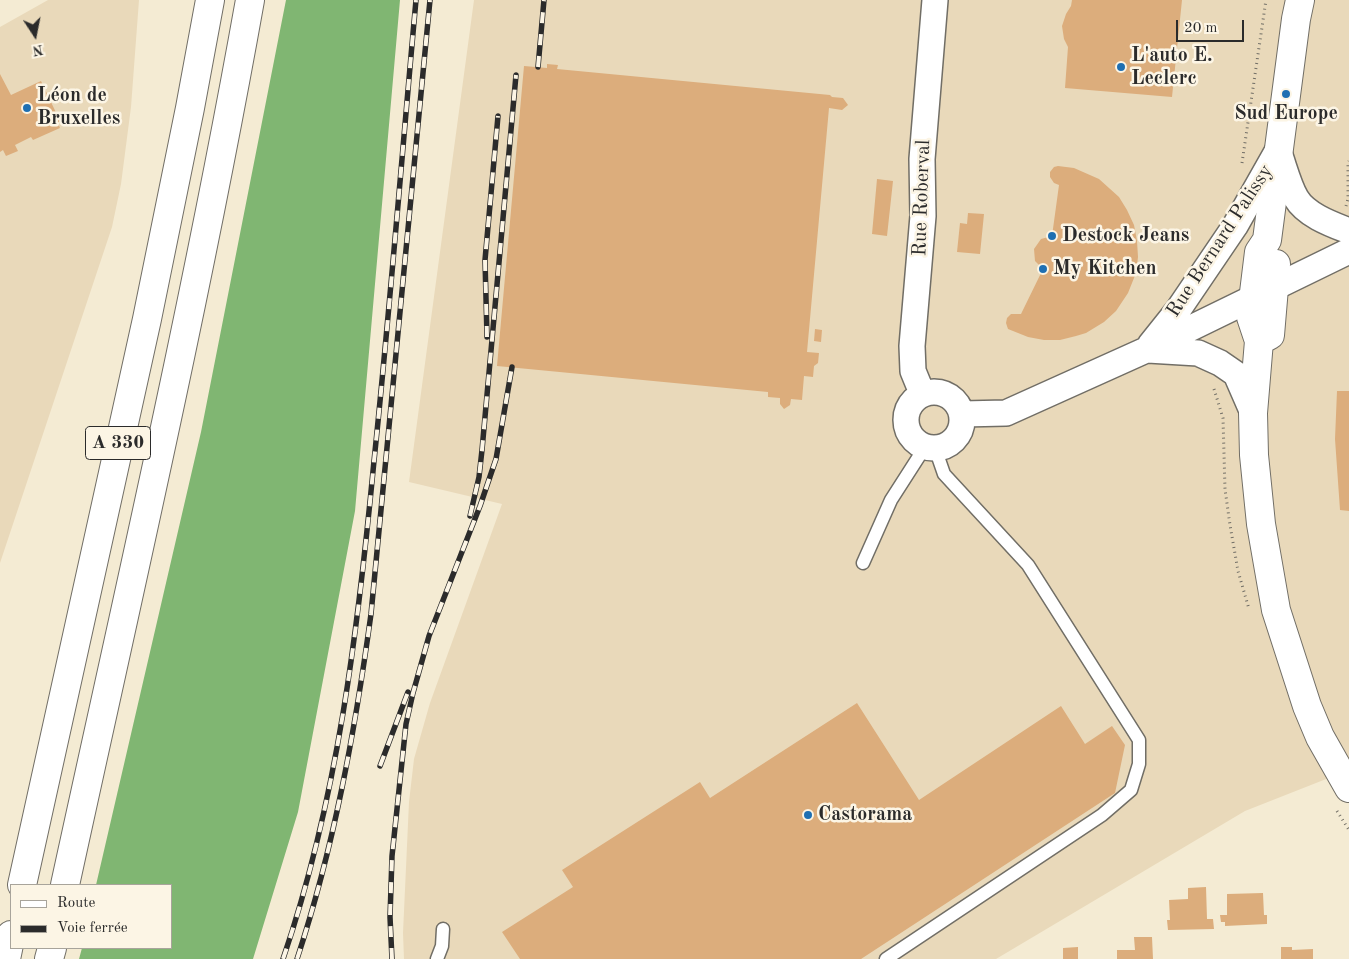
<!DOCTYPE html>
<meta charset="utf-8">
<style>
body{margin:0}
#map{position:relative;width:1349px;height:959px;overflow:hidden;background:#f4ebd3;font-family:"Old Standard TT",serif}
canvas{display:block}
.legend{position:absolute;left:10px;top:884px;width:162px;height:65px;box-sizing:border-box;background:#fcf5e5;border:1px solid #a8a49b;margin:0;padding:6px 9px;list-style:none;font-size:15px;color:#2b2b2b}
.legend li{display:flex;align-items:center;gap:10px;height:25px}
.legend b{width:25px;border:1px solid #a8a49b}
.north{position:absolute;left:10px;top:10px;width:50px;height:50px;-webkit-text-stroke:4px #fcf5e5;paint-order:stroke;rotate:169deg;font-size:14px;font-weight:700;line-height:20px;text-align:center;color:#2b2b2b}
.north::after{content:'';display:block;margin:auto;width:18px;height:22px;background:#2b2b2b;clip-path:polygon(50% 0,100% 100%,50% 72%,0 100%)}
.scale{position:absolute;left:1176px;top:20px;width:68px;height:22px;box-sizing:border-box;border:2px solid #2b2b2b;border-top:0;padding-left:6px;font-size:15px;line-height:18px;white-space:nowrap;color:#2b2b2b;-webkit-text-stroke:4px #fcf5e5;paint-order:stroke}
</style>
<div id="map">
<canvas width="1349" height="959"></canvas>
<ul class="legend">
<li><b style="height:6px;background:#fff"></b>Route</li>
<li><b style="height:6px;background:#2b2b2b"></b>Voie ferrée</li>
</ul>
<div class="north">N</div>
<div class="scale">20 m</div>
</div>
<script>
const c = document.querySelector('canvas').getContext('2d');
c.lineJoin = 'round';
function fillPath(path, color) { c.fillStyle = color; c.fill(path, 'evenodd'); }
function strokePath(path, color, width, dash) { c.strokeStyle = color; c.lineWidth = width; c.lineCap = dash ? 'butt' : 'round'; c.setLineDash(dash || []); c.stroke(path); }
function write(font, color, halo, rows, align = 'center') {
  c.font = font + ' "Old Standard TT",serif'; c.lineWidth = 5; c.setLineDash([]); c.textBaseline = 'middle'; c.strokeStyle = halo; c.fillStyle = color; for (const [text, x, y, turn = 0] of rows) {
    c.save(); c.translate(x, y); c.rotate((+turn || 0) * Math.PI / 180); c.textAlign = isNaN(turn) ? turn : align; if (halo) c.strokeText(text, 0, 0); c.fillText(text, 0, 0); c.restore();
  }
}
fillPath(new Path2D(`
 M48,0H139L131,107L121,184L112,227L0,563V27Z
 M474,0H1349V770L1245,811L996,959H404L403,933L409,802L414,759L430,703L502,504L409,482Z`), '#e9d9ba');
fillPath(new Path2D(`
 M286,0H400L355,511L298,812L253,959H79L82,948H171V885H96L201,432Z`), '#80b672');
fillPath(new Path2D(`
 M1072,0H1182L1172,97L1065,88L1068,47L1064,39L1062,26L1066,14L1071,6Z
 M547,64L558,65L557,69L830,95L832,97L843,98L848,105L842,110L829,108L807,352L819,353L818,363L814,366L813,377L804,376L802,400L791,399L790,405L784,409L780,404V398L768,397V392L497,366L524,66L547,68Z
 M0,74L11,95L41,81L60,121L58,123L60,128L33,140L31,137L15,145L18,151L6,156L3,150L0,152Z
 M1058,166L1074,168L1099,179L1119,197L1127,210L1134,225L1137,241L1138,257L1136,273L1128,293L1116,311L1104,322L1086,333L1076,336L1060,340H1044L1028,337L1008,329L1006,323L1007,318L1011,314H1021L1043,269L1035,261L1034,249L1041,239L1052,236L1059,185L1054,183L1050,177V172L1054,167Z
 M877,179L893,181L887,236L872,234Z
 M968,213L984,214L980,254L957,252L960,223L967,224Z
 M815,329L822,330L821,342L814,341Z
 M1337,391H1349V511L1340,510L1335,439Z
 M857,703L919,800L1061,706L1085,744L1112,726L1125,745L1115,793L861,959H520L502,932L573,887L562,870L700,782L710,798Z
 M1206,887L1207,919H1213L1214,929L1168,930L1167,920H1170L1169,900L1188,899V888Z
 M1263,893L1264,915H1267V924L1225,926V922H1221L1220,915H1227V894Z
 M1134,937H1152L1153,959H1117V950H1135Z
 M1078,947V959H1063V948Z
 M1281,947H1292V950L1313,949V959H1281Z`), '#dcad7c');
const service = new Path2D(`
 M863,563L891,500L925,447
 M437,959L442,946L443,929
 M886,959L1102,815L1131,790L1139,764V740L1028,565L944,474L935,448`);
const minor = new Path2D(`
 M1278,150C1284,166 1288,184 1296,198C1306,215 1331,224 1349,231
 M1150,345L1178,310L1235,226L1278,150
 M1148,350L1198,353L1220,363L1236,374L1253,413
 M906 420a28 28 0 1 1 56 0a28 28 0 1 1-56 0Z
 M922,393L913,371L912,346L923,216L922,159L935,0
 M962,414L1006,413L1146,350L1349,251`);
const secondary = new Path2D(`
 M1300,0L1296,19L1267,240L1259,252L1251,317L1259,341L1253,413L1254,455L1261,524L1276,610L1307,706L1320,737L1349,788
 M1259,341L1270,335L1276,264`);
const motorway = new Path2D(`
 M22,885L147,319L190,108L210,0
 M65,885C129,591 197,297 250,0
 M6,959L11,935
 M49,959L52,948`);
strokePath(service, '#716e66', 15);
strokePath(minor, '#716e66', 28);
strokePath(secondary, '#716e66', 30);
strokePath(motorway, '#716e66', 30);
strokePath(new Path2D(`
 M1242,163L1266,0
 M1346,206L1348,199V164L1349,161
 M1214,389L1223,418L1225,489L1230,525L1238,571L1249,609
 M1337,811L1349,830`), '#716e66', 3, [1, 4]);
strokePath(service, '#fff', 12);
strokePath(minor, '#fff', 25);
strokePath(secondary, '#fff', 28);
strokePath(motorway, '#fff', 28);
const rail = new Path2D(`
 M538,67L544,0
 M487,337L485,260L498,116
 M470,516L479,477L482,450L516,75
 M380,766L408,692
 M283,959C338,798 358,629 374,461C390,308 402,154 416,0
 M297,959C334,847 355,731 371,614L430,0
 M392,959L390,917L392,856L406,724L413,693L429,636L480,506L496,459L512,367`);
strokePath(rail, '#2b2b2b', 5.5);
strokePath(rail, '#fcf5e5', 4, [11]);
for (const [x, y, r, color] of [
 [1121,67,5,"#1f6fb2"],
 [1286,94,5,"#1f6fb2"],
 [27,108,5,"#1f6fb2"],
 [1052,236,5,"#1f6fb2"],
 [1043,269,5,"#1f6fb2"],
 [808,815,5,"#1f6fb2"]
]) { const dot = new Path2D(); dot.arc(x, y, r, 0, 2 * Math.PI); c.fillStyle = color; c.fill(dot); strokePath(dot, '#fcf5e5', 2); }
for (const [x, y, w] of [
 [118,443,65]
]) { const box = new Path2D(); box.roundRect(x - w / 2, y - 16.5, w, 33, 4); c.fillStyle = '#fcf5e5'; c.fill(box); strokePath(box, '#2b2b2b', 1); }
write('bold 19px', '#2b2b2b', null, [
 ["A 330",118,443]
]);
write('bold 20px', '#2b2b2b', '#fcf5e5', [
 ["L'auto E.",1131,56],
 ["Leclerc",1131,79],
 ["Léon de",37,96],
 ["Bruxelles",37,119],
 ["Sud Europe",1286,114,"center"],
 ["Destock Jeans",1062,236],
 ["My Kitchen",1053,269],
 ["Castorama",818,815]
], 'left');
write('20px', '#2b2b2b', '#fcf5e5', [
 ["Rue Roberval",922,198,-88],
 ["Rue Bernard Palissy",1220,241,-57]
]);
</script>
